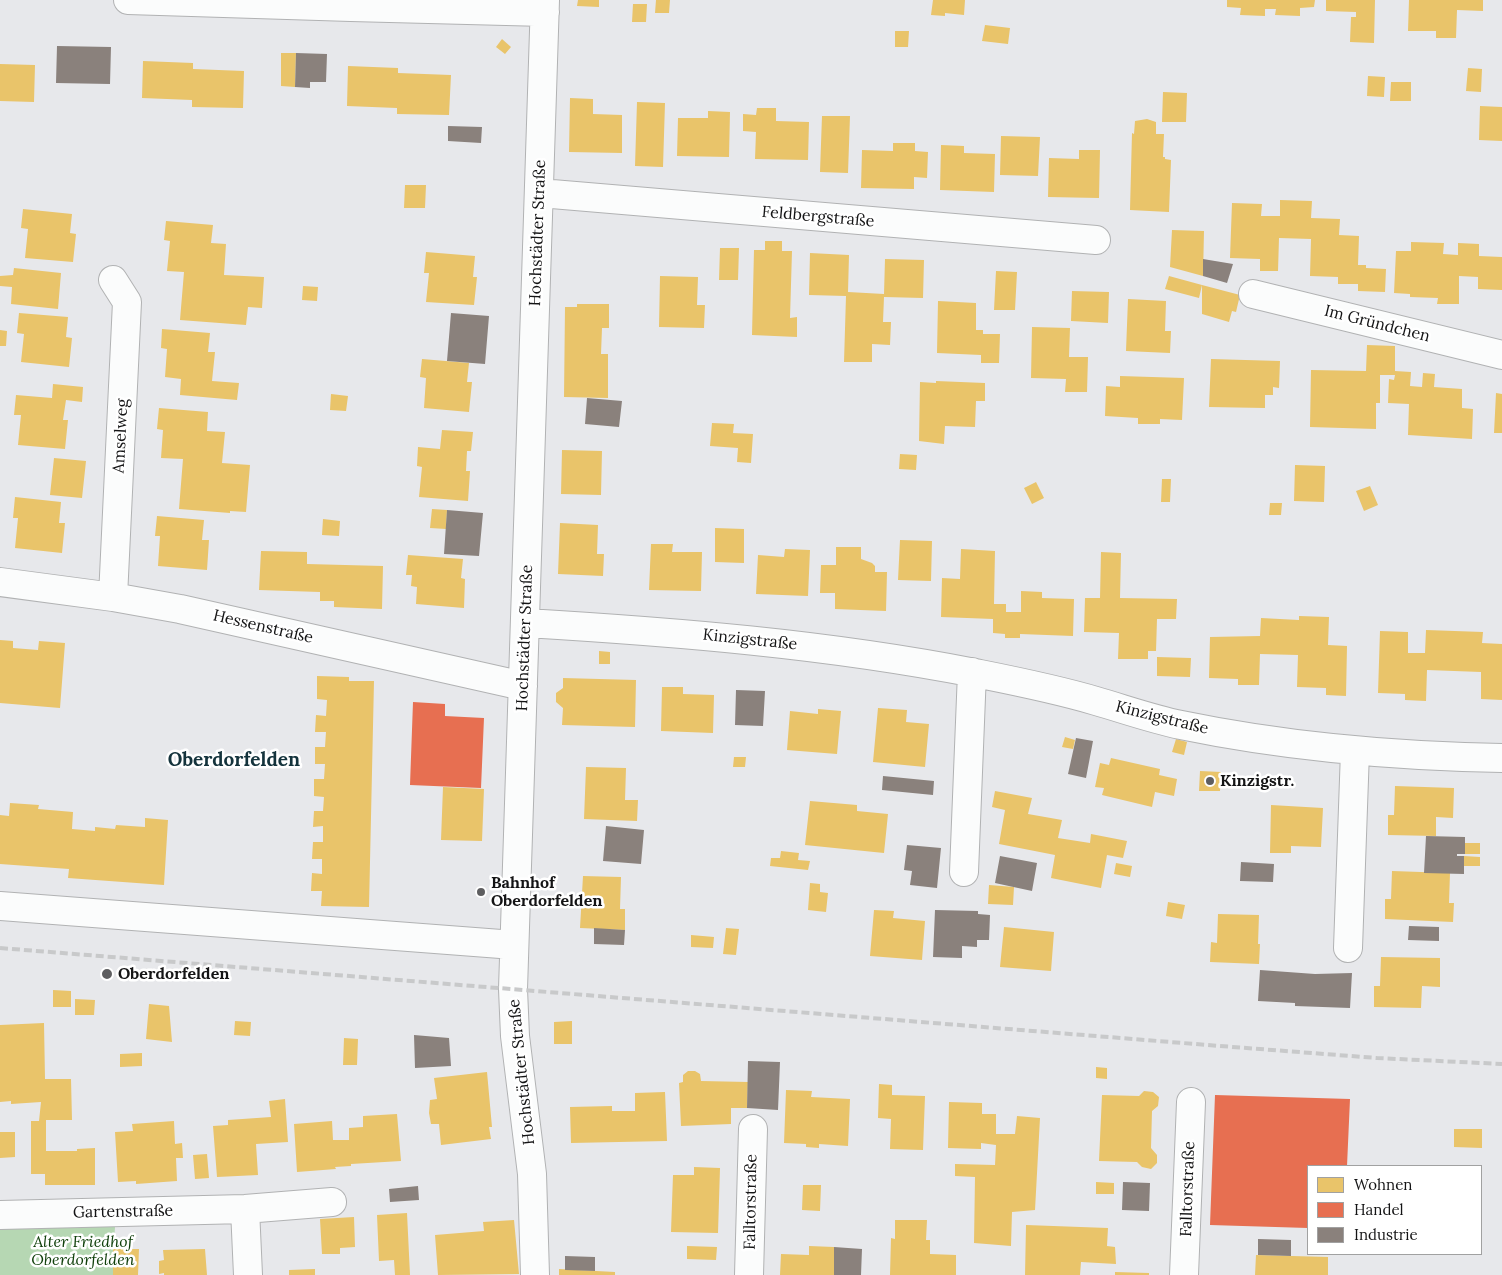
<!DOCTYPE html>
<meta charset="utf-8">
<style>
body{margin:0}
#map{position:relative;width:1502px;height:1275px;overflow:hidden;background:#e7e8eb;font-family:Lora,serif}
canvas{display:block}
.legend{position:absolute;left:1307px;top:1165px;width:175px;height:90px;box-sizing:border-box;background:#fff;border:1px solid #a1a1a1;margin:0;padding:6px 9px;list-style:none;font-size:15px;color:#141415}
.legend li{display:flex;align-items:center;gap:10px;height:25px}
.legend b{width:25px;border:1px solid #a1a1a1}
</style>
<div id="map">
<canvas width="1502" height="1275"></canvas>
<ul class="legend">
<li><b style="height:14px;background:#e9c46a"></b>Wohnen</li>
<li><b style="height:14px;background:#e76f51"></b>Handel</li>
<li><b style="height:14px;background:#8a817c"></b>Industrie</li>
</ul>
</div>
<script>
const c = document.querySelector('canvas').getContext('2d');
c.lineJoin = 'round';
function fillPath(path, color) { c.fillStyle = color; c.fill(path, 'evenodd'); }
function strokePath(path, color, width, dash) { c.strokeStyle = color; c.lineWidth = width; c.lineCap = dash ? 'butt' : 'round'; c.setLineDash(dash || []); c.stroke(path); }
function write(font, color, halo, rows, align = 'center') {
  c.font = font + ' Lora,serif'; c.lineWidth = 5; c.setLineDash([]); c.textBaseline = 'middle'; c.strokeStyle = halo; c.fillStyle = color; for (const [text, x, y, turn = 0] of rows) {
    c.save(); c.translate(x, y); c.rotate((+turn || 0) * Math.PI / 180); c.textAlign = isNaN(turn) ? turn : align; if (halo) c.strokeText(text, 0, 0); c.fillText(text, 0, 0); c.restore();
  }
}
fillPath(new Path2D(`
 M115,1226L113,1275H0V1229Z`), '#b6d7b3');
fillPath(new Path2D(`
 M578,0H599V7L577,6Z
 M656,0H670L669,13H655Z
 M933,0H965L964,15L945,13V16L931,15Z
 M1227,0H1315L1314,7L1300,8V16L1275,15L1276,9H1265V16L1240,15L1241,8L1227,7Z
 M1326,0H1375L1374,43L1350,42L1351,17H1356V12L1326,11Z
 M1409,0H1483V11L1457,10L1456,38H1436V31H1408Z
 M633,4H647L646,22H632Z
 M985,25L1010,28L1008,44L982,41Z
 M895,31H909L908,47H895Z
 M502,39L511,47L505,54L496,47Z
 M281,53H296L295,87L281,86Z
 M143,61L193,63V69L244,71L243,108L192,107V100L142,98Z
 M0,64L35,65L34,102L0,101Z
 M348,66L398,68V73L451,75L449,115L397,114V108L347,106Z
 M1468,68L1482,69L1481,92L1466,91Z
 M1368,76L1385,77L1384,97L1367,96Z
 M1391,82H1411V101H1390Z
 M1163,92L1187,93L1186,122H1162Z
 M570,98L593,99V114L622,115V153L569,152Z
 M637,102L665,103L663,167L635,166Z
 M1480,106L1502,107V141L1479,140Z
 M757,108H776V121L809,122L808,160L755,159L756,132L743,131V114L756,115Z
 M708,111L730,112L729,157L677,156L678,118H708Z
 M822,116H850L848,173L820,172Z
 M1147,119L1156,122V134H1164L1163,157H1165V159L1171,160L1169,212L1130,210L1132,133L1134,134L1135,121Z
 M1001,136L1040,137L1038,176L1000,175Z
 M893,143H915V151L928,152L927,178L914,177V189L861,188L862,150L893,151Z
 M941,145L964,146V153L995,154L994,192L940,190Z
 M1079,150H1100L1099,198L1048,197L1049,158L1079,159Z
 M405,185H426L425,208H404Z
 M1280,200L1312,201L1311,218L1340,219L1339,235L1359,236L1358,265H1366V268L1386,269L1385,292L1358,291V284H1338V277L1310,276L1311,239L1279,238L1278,271H1260V259L1230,258L1232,203L1262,204L1261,216H1280Z
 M23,209L72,214L70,233L76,234L73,262L25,258L28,229L21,228Z
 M166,221L213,225L211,243L226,244L224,275L264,277L262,308L248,307L246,325L180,320L184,272L167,271L170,241L164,240Z
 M1172,230L1204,231L1203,276L1170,267Z
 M765,241H782V251H792L790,318L797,317V337L752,335L754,250H765Z
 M1411,242L1444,243L1443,254L1458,255V243L1479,244V256L1502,257V290L1478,289V277L1459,276V304H1437L1438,298L1410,297V294L1394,293L1396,251H1411Z
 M720,248H739L738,280H719Z
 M426,252L475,256L473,277H477L474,305L426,302L429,273H424Z
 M810,253L849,255L848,292L884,294L885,259L924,260L923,298L884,297L883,322H891L890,345L872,344V362H844L846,296L809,295Z
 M14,268L61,273L58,309L11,304L12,287L0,286V276L13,275Z
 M996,271L1017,272L1015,310H994Z
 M660,276L698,277L697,305H705L704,328L659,327Z
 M1169,276L1202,285L1240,295L1236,312L1232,311L1229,322L1202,314V285L1199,298L1165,289Z
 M303,286L318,287L317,301L302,300Z
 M1072,291L1109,292L1108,323L1071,321Z
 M1128,299L1166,301L1165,331H1171L1170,353L1126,351Z
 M938,301L976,303V330H983V334H1000L999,363H981V355L937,353Z
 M577,304H609V328H602L601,354H608V398L564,397L565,307H577Z
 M19,313L68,317L66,337L72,338L69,367L21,362L24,334L17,333Z
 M1032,327L1070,328L1069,357H1088L1087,392H1065L1066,379L1031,378Z
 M162,329L210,333L208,352H215L212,381L239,383L237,400L180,395L181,379L165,377L167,349L161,348Z
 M0,330L7,331L6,346H0Z
 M1367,345L1395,346V371L1411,372L1410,386L1422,387L1423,373L1435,374L1434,387L1462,389V408L1473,409L1472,439L1408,435L1409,404L1388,403L1389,379L1394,380L1395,375H1380V403H1376V429L1310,427L1311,370L1366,371Z
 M422,359L469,363L467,382H472L469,412L424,408L426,378L420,377Z
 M1211,359L1280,361L1279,388L1273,387V395H1265V408L1209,407Z
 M1120,376L1184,378L1182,420L1160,419V424H1138V418L1105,416L1106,386L1120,387Z
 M936,381L985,383V401H976L975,427L945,426L944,444L919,441L920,382L936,383Z
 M53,384L83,387L82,402L66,400L63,420H68L65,449L18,445L21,415H14L16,395L52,398Z
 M1496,393L1502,394V433H1494Z
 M331,394L348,396L346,411L330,410Z
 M159,408L208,412L207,431L225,432L222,463L250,465L246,512L230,511V513L179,509L183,459L161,458L163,430L157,429Z
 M712,423L734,424L733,433L753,434L751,463L737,462L738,448L710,446Z
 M442,430L473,432L471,451H467L466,471H470L468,501L419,497L422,467L417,466L418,447L440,449Z
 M562,450L602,451L601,495L561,494Z
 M900,454L917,455L916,470L899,469Z
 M54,458L86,461L82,498L50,495Z
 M1295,465L1325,466L1324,502L1294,501Z
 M1162,479H1171L1170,502H1161Z
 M1036,482L1044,498L1032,504L1024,488Z
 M1370,486L1378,505L1364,511L1356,491Z
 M15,497L61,502L59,523H65L62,553L15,548L18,518H13Z
 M1270,503H1282L1281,515H1269Z
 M432,509L447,510L446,529L430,528Z
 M157,516L204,520L202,540H209L207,570L158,566L160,536H155Z
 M323,519L340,521L339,536L322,535Z
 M560,523L598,525L597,554H604L603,576L558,574Z
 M715,528L744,529V563L715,562Z
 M900,540L932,541L931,581L898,580Z
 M651,544H673L672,552H702L701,591L649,590Z
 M836,547H861V559L872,563L875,566V572H887L886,611L835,609V593H820L821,565H836Z
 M785,549L810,550L808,596L756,594L758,555L784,557Z
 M961,549L995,551L994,604H1006V612H1021V591L1042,592V598L1074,599L1073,636L1020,634V638H1005V634L993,633V619L941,617L942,578L960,579Z
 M261,551L307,552V564L383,566L382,609L334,607V601H320V592L259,590Z
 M1101,552L1121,553L1120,598L1177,599L1176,619H1157L1156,651H1148V659H1118L1119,633L1084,632L1085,598H1100Z
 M408,555L463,559L461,578L465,579L464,608L416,604L417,587L411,586L412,575H406Z
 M1299,616L1329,617L1328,645L1347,646L1346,696L1326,695V688L1297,687L1298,655L1260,654L1259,685H1238V679L1209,678L1210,637L1260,636L1261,618L1299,620Z
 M1426,630L1483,632L1482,643L1502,644V700L1481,699V672L1427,670L1426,701L1405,700V694L1378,693L1380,631L1408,632V653H1425Z
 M0,640L13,641V648L38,650L39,641L65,643L60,708L0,703Z
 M599,651L610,652V664H599Z
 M1157,657L1191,658L1190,677L1157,676Z
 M317,676L349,677V681H374L369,907L321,906L322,891H311L312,873L322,874V859H312L313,842H323V826L313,827L314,811H323L324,797L314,796V779H324L325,764H315V747H325L326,732H315L316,715L326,716L327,700L317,699Z
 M563,678L636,680L635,727L562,725L563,708L556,702V693L563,688Z
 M662,687H683V694L714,695L713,733L661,731Z
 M878,708L907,710L906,722L929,724L925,767L873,762Z
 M818,709L841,711L837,754L787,750L790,711L818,714Z
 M1065,737L1075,740L1073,749L1062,747Z
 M1176,739L1187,742L1184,755L1172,752Z
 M734,757H746L745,767H733Z
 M1111,758L1160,769L1159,775L1177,779L1174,796L1155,792L1152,807L1102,795L1104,788L1095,787L1100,763L1109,765Z
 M586,767L626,768L625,800H638L637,821L584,819Z
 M1200,771L1221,772L1220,791H1199Z
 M1395,786L1454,788L1453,818L1436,817V836L1388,835V815H1394Z
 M443,787L484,789L482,841L441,840Z
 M995,791L1032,798L1028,814L1062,820L1058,838L1090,843L1091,834L1127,841L1123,858L1107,855L1101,888L1051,878L1055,855L999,844L1005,810L992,807Z
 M810,801L857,805V811L888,814L884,853L805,845Z
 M10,803L39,805L38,809L73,812L72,829L95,831V827L115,829L116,825L145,827V818L168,820L164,885L68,878L69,869L0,864V815L9,816Z
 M1271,805L1323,808L1321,847L1291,846V853H1270Z
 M1465,843H1480V854H1465Z
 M781,851L799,853L798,860L810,861L808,870L770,866L771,858H780Z
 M1464,856L1480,857V866H1464Z
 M1116,863L1132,866L1130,877L1114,874Z
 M1392,871L1450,873L1449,903H1454L1453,922L1385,919V899H1391Z
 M583,876L621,877L620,909H625V930L580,928Z
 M810,883L820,884V892L828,893L826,912L808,910Z
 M989,885L1014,887L1013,905L988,904Z
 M1168,902L1185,905L1182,919L1166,916Z
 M874,910L894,911L893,918L925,921L922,960L870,956Z
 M1218,914L1259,915L1258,944H1260L1259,964L1210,962L1211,942L1217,943Z
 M1004,927L1054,932L1051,971L1000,967Z
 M726,928L739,929L736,955L723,954Z
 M691,935L714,937L713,948L691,947Z
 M1381,957L1440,958V987L1422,986L1421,1008L1374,1007V986H1380Z
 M53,990L71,991V1007H53Z
 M75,999L95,1000L94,1015H75Z
 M149,1004L169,1006L172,1042L146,1039Z
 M235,1021L251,1022L250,1036L234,1035Z
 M572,1021V1044H554V1022Z
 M44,1023L45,1079H71L72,1120H46V1151H77V1149L95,1148V1185H45V1174H31V1121H39L41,1102L11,1104V1101L0,1102V1025Z
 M344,1038L358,1039L357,1065H343Z
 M142,1053V1066L120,1067V1054Z
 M1096,1067L1107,1068V1079L1096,1078Z
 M688,1071H695L700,1074L701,1081L748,1082L747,1108H731V1124L681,1126L679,1083L683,1082V1075Z
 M487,1072L492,1127H489L491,1139L441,1145L439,1124H431L429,1113L430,1100L437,1099L434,1078Z
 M879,1084L892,1085V1095L925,1096L923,1150L890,1149L891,1119L878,1118Z
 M786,1090L812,1091L811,1097L850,1099L848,1146L819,1144V1148L806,1147V1144L784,1143Z
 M1144,1091L1153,1092L1159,1097L1158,1106L1152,1111L1151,1148L1157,1155V1163L1151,1169L1142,1167L1137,1162L1099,1161L1102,1095L1139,1096Z
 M665,1092L667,1141L571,1143L570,1107L612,1106V1111H635V1093Z
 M285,1099L288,1142L256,1144L258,1175L217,1177L213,1126L228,1125V1120L271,1117L269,1101Z
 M949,1102L982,1103V1114H996V1134H1015L1017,1116L1040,1118L1035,1210L1012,1212L1011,1246L974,1243L975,1177L955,1176V1164L995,1165L996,1145L981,1143V1149L948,1148Z
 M397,1114L401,1161L351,1164V1166L335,1167L336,1169L297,1172L294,1124L332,1121L333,1140H349V1128L363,1127V1116Z
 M174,1121L175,1144L182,1143L183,1158H176L177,1181L136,1184V1181L118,1182L115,1132L133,1131L132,1124Z
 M1454,1129H1482V1148L1454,1147Z
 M0,1132H15V1157L0,1158Z
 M207,1154L209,1178L195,1179L193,1155Z
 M694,1167L720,1168L718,1233L671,1232L673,1175H694Z
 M1096,1182L1114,1183V1194H1096Z
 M803,1185H821L820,1211L802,1210Z
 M407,1213L410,1275H395L394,1260L379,1261L377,1215Z
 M354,1217L355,1247L340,1248V1254H322L320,1219Z
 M514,1220L519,1274L438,1275L435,1235L484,1231L483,1222Z
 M895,1220H927L926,1240H930V1254L956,1255V1275H890L891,1238L895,1239Z
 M1026,1225L1108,1228L1107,1246L1115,1247L1116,1264L1081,1262L1080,1275H1025Z
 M687,1246L717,1247L716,1260L687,1259Z
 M809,1246L834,1247V1275H780L781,1254L809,1255Z
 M113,1249H139L138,1275H113Z
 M205,1249L207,1275H164V1273L159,1274V1261L164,1260L163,1250Z
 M1256,1255L1328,1257V1275H1255Z
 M315,1269V1275H289V1270Z
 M559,1269L615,1272V1275H559Z
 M1115,1272L1149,1273V1275H1115Z`), '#e9c46a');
fillPath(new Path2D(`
 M413,702L445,704V716L484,718L481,788L410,785Z
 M1215,1095L1350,1099L1347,1166H1308V1228L1210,1225Z`), '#e76f51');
fillPath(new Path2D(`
 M57,46L111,47L110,84L56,83Z
 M296,53L327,54L326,82H310V88L295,87Z
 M448,126L482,127L481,143L448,141Z
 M1203,259L1233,264L1227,283L1203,276Z
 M451,313L489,316L485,364L447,361Z
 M587,398L622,401L619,427L585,424Z
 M447,510L483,513L479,556L444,554Z
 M736,690L765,691L763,726L735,725Z
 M1076,738L1093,741L1086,778L1068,774Z
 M883,776L934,781L933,795L882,790Z
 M606,826L644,830L641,864L603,861Z
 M1426,836L1465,837V854H1457V856H1464V874L1424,873Z
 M907,845L941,848L937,888L910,885L912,871L904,870Z
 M1000,856L1037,863L1032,891L995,883Z
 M1241,862L1274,864L1273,882L1240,881Z
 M935,910L978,911V914L990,915L989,940H977V947L962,946V958L933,957Z
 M1409,926L1439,927V941L1408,940Z
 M594,928L625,930L624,945L594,944Z
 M1260,970L1315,974L1352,973L1350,1008L1295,1006V1003L1258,1001Z
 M414,1035L449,1038L451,1066L415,1068Z
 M748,1061L780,1062L778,1110L747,1108Z
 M1123,1182L1150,1183L1149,1211L1122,1210Z
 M418,1186L419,1200L390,1202L389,1189Z
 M1258,1239L1291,1240V1256L1258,1255Z
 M834,1247L862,1249L861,1275H834Z
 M565,1256L595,1257V1271L565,1270Z`), '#8a817c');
const street = new Path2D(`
 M128,0L351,7L545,12
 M540,193L1096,240
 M113,280L127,302L113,597
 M1253,294L1502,355
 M0,582L113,597L180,609L523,686
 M526,623C676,632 826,644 975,673C1015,681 1056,689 1096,701C1124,709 1152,719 1181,725C1287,747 1394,756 1502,758
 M964,872L972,672
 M0,906L514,945
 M1348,948L1355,751
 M245,1209L248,1275
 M0,1215L245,1209L332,1202
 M535,1275L532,1174L515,1036L513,989L545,0
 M749,1275L753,1129
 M1184,1275L1191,1102`);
strokePath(street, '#b1b2b3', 30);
strokePath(street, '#fbfcfc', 28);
strokePath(new Path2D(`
 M0,948L1220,1046L1377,1058L1502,1064`), '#c8c9ca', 4, [8, 4]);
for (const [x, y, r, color] of [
 [1210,781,5,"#5e5e60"],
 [481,892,5,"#5e5e60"],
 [107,974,6,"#5e5e60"]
]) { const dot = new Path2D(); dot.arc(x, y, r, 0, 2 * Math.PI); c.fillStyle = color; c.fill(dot); strokePath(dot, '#fff', 2); }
write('16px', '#141415', '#fff', [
 ["Feldbergstraße",818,217,5],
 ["Hochstädter Straße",538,233,-88],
 ["Im Gründchen",1377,324,14],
 ["Amselweg",121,436,-87],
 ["Hessenstraße",263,627,13],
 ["Hochstädter Straße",525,638,-88],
 ["Kinzigstraße",750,640,6],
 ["Kinzigstraße",1162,718,14],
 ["Hochstädter Straße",522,1072,-96],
 ["Falltorstraße",1188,1189,-88],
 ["Falltorstraße",751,1202,-89],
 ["Gartenstraße",123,1212,-1]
]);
write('bold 16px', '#141415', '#fff', [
 ["Kinzigstr.",1220,781],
 ["Bahnhof",491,883],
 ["Oberdorfelden",491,901],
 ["Oberdorfelden",118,974]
], 'left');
write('italic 16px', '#10400b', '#fff', [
 ["Alter Friedhof",83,1242],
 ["Oberdorfelden",83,1260]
]);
write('bold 19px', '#14333c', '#fff', [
 ["Oberdorfelden",234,761]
]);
</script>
